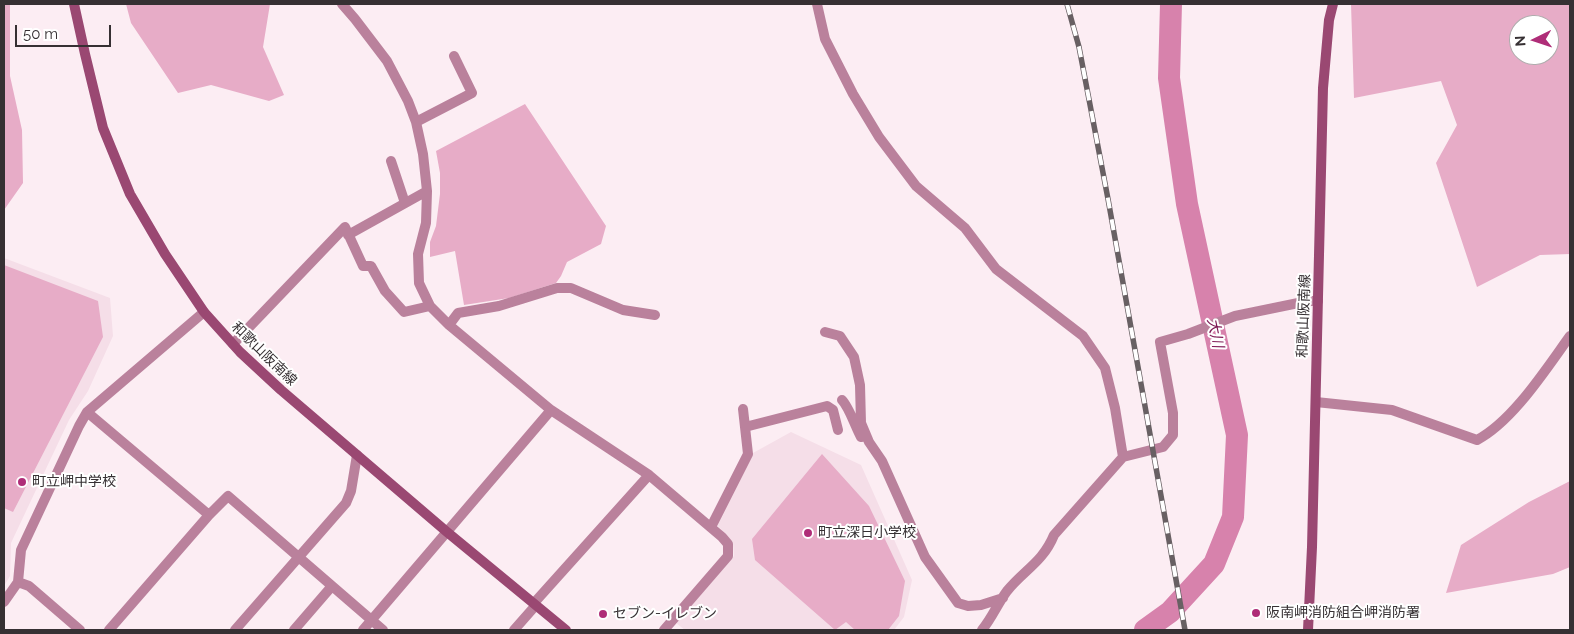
<!DOCTYPE html>
<meta charset="utf-8">
<style>
body{margin:0}
#map{position:relative;width:1574px;height:634px;overflow:hidden;background:#fcedf3;font-family:Raleway,sans-serif}
canvas{display:block}
.frame{position:absolute;inset:0;border:5px solid #363033;pointer-events:none}
.north{position:absolute;left:1509px;top:15px;width:50px;height:50px;box-sizing:border-box;background:#fff;border:1px solid #afacad;border-radius:50%;rotate:266deg;font-size:14px;font-weight:700;line-height:20px;text-align:center;color:#363033}
.north::after{content:'';display:block;margin:auto;width:18px;height:22px;background:#af2d78;clip-path:polygon(50% 0,100% 100%,50% 72%,0 100%)}
.scale{position:absolute;left:15px;top:25px;width:96px;height:22px;box-sizing:border-box;border:2px solid #363033;border-top:0;padding-left:6px;font-size:15px;line-height:18px;white-space:nowrap;color:#363033;-webkit-text-stroke:4px #fff;paint-order:stroke}
</style>
<div id="map">
<canvas width="1574" height="634"></canvas>
<div class="frame"></div>
<div class="north">N</div>
<div class="scale">50 m</div>
</div>
<script>
const c = document.querySelector('canvas').getContext('2d');
c.lineJoin = 'round';
function fillPath(path, color) { c.fillStyle = color; c.fill(path, 'evenodd'); }
function strokePath(path, color, width, dash) { c.strokeStyle = color; c.lineWidth = width; c.lineCap = dash ? 'butt' : 'round'; c.setLineDash(dash || []); c.stroke(path); }
function write(font, color, halo, rows, align = 'center') {
  c.font = font + ' Raleway,"Noto Sans JP",sans-serif'; c.lineWidth = 4; c.setLineDash([]); c.textBaseline = 'middle'; c.strokeStyle = halo; c.fillStyle = color; for (const [text, x, y, turn = 0] of rows) {
    c.save(); c.translate(x, y); c.rotate((+turn || 0) * Math.PI / 180); c.textAlign = isNaN(turn) ? turn : align; if (halo) c.strokeText(text, 0, 0); c.fillText(text, 0, 0); c.restore();
  }
}
fillPath(new Path2D(`
 M4,258L110,298L113,336L88,391L69,420L11,543L10,576L4,586Z
 M791,432L861,465L912,580L904,617L894,630H685L676,623L734,556L733,542L716,524L753,453Z`), '#f5dee8');
fillPath(new Path2D(`
 M4,4H10V76L22,130L23,183L4,210Z
 M126,4H270L263,47L284,95L269,101L211,85L178,93L131,23Z
 M1351,4H1570V254L1540,255L1477,287L1436,163L1457,125L1441,81L1354,98ZM1519,25H1549V55H1519Z
 M525,104L606,226L601,244L567,262L561,276L556,283L509,298L464,305L455,251L430,257V242L436,226L440,194V173L436,151Z
 M4,265L98,301L103,337L13,512L4,508Z
 M822,454L869,506L905,581L899,616L888,630H855L846,622L835,630L755,560L752,539Z
 M1570,481V567L1553,574L1446,593L1461,545L1529,502Z`), '#e7acc7');
strokePath(new Path2D(`
 M1145,630L1170,612L1214,564L1233,517L1237,435L1187,204L1169,78L1171,4`), '#d782ac', 22);
strokePath(new Path2D(`
 M342,4L355,19L387,61L408,101L416,122L423,154L427,191L426,223L418,254L419,283L430,306L449,325L551,410L649,475L534,603
 M817,4L825,39L853,94L879,137L916,186L965,228L996,269L1083,336L1105,368L1115,408L1123,457
 M416,122L472,93L454,56
 M391,161L405,203
 M348,235L427,191
 M449,325L458,313L499,306L557,288H571L623,310L655,315
 M825,332L840,336L854,357L860,385L861,423L869,442L882,461L925,557L958,603L968,606L981,605L1003,598
 M233,344L345,227L363,266H371L385,291L404,312L430,306
 M842,400C849,407 855,426 861,437
 M1316,402L1392,410L1477,440C1513,421 1546,369 1570,336
 M87,412L209,515
 M745,427L827,406L833,410L838,430
 M649,475L722,537L728,544V556L664,630
 M711,527L748,454L743,409
 M18,582L29,586L80,630
 M4,602L18,582L21,550L79,426L87,412L204,312
 M109,630L209,515L228,496L383,630
 M235,630L346,503L351,491L357,455
 M294,630L332,586
 M363,630L551,410
 M514,630L536,605
 M982,630C992,618 998,603 1007,591C1024,570 1043,562 1054,535L1123,457L1163,447L1173,435V413L1160,342L1188,334L1235,316L1308,301H1318`), '#ba819c', 10);
strokePath(new Path2D(`
 M74,4L85,54L103,128L130,194L165,254L204,312L240,352L281,390L447,532L566,630
 M1308,630L1312,547L1323,88L1329,20L1333,4`), '#9a4872', 10);
const rail = new Path2D(`
 M1067,4L1079,47L1108,199L1185,630`);
strokePath(rail, '#686063', 5.5);
strokePath(rail, '#fff', 4, [11]);
for (const [x, y, r, color] of [
 [22,482,5,"#af2d78"],
 [808,533,5,"#af2d78"],
 [1256,613,5,"#af2d78"],
 [603,614,5,"#af2d78"]
]) { const dot = new Path2D(); dot.arc(x, y, r, 0, 2 * Math.PI); c.fillStyle = color; c.fill(dot); strokePath(dot, '#fff', 2); }
write('14px', '#363033', '#fff', [
 ["和歌山阪南線",1304,316,-88],
 ["和歌山阪南線",264,354,44]
]);
write('14px', '#363033', '#fff', [
 ["町立岬中学校",32,482],
 ["町立深日小学校",818,533],
 ["阪南岬消防組合岬消防署",1266,613],
 ["セブン-イレブン",613,614]
], 'left');
write('italic 15px', '#7c1753', '#fff', [
 ["大川",1215,333,78]
]);
</script>
